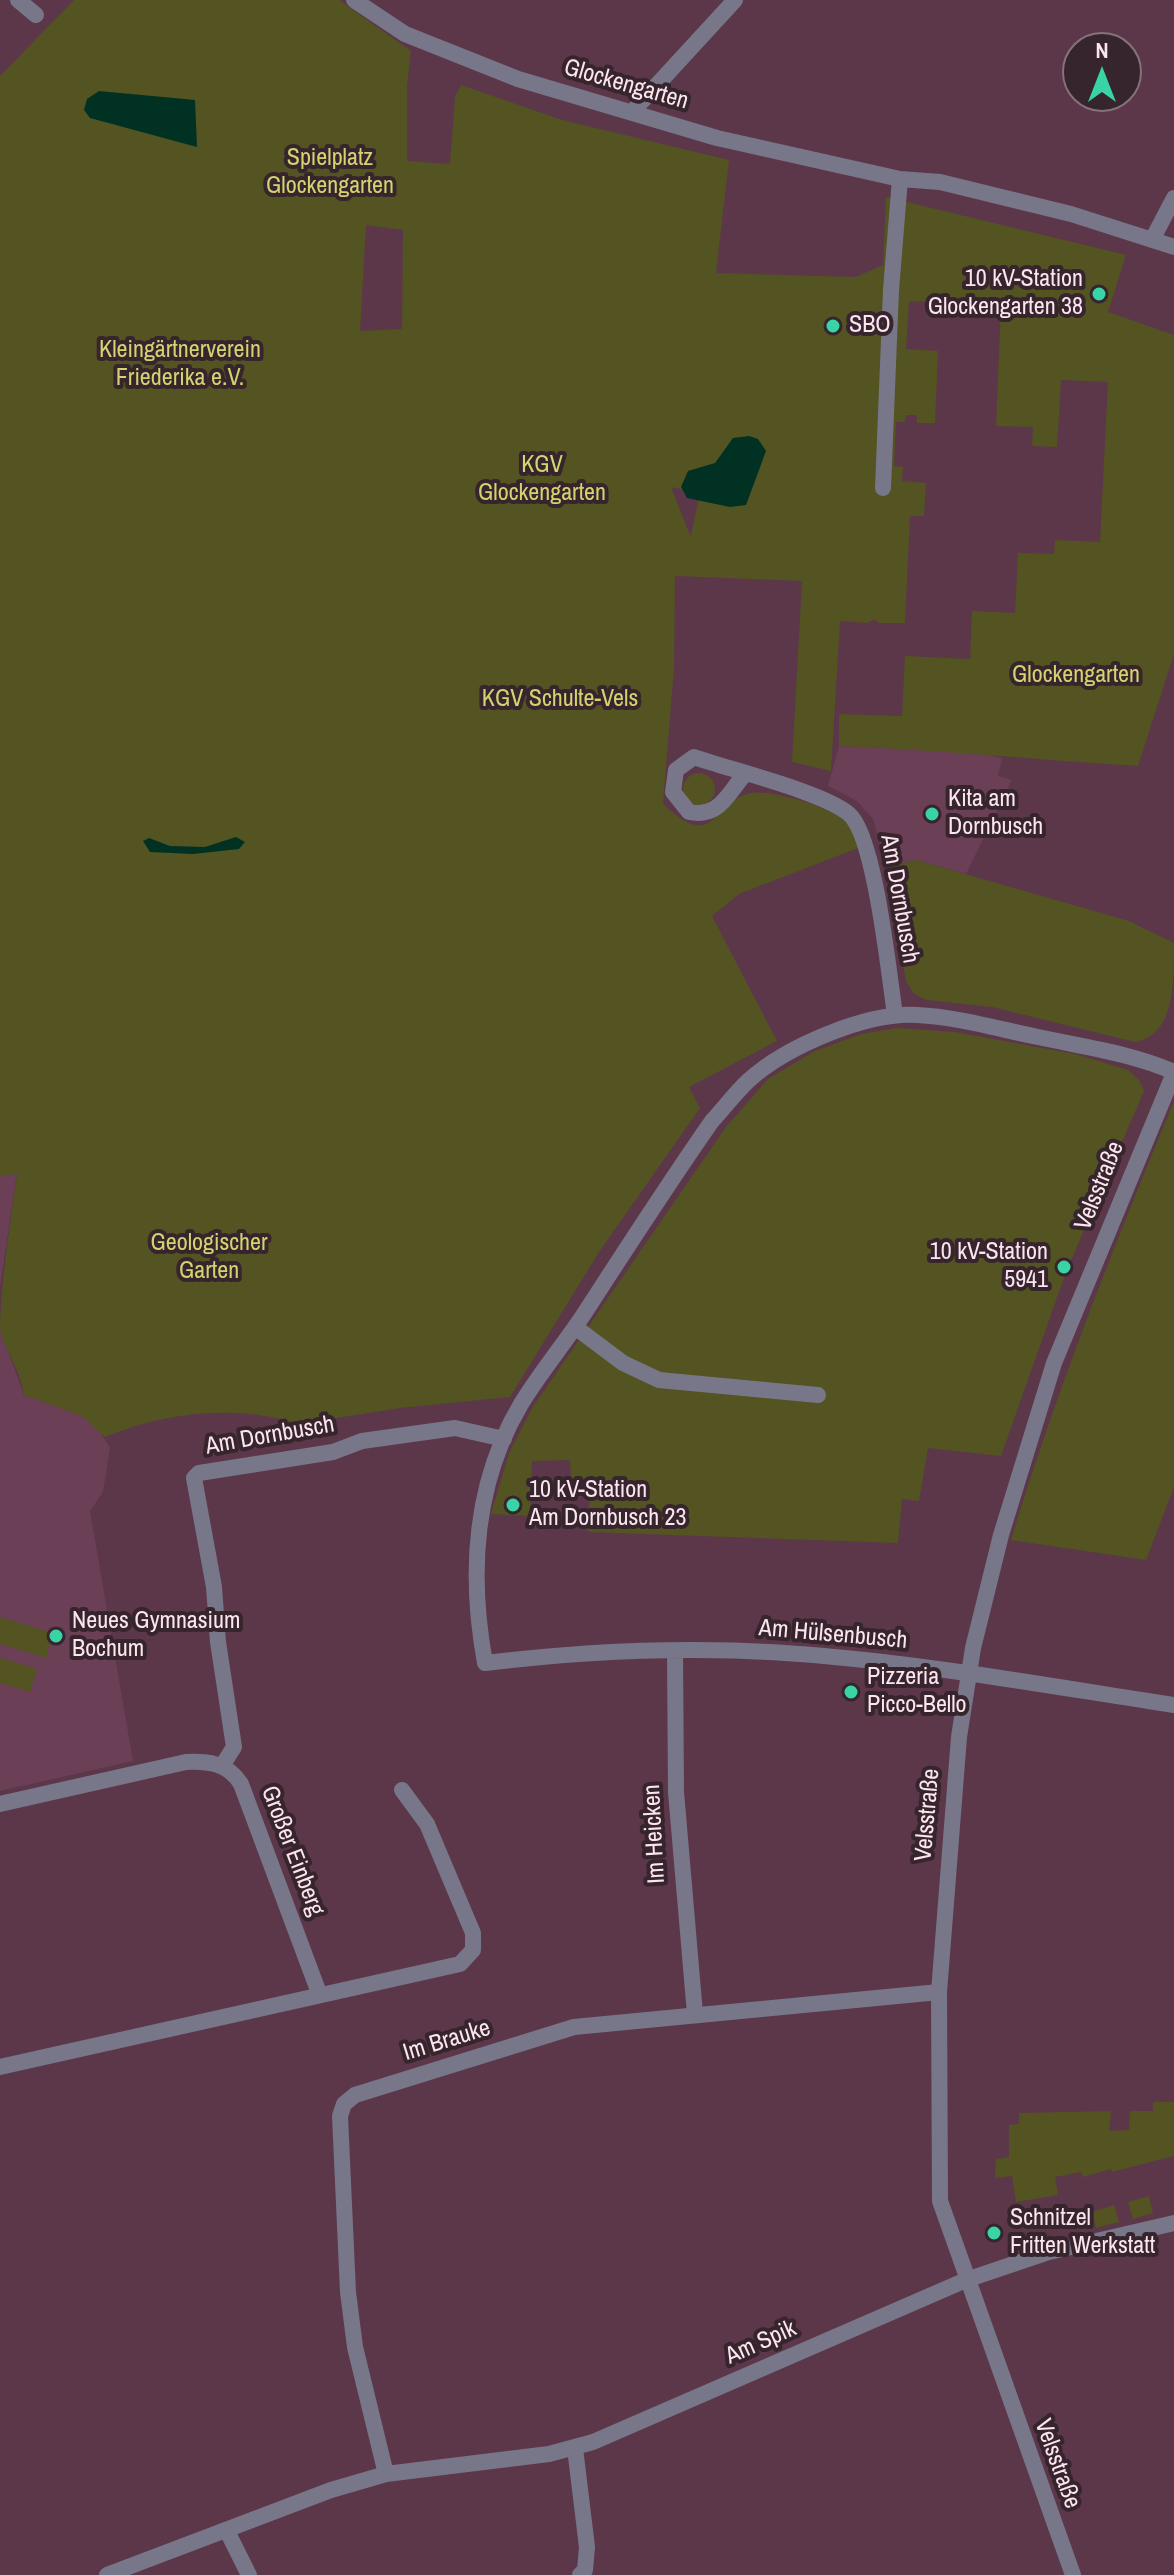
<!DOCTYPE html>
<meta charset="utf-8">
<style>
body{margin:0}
#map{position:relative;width:1174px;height:2575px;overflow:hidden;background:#5c374a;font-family:"Archivo Narrow",sans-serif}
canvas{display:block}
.north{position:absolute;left:1062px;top:32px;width:80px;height:80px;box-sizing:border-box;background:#36252d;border:2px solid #86727b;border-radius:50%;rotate:0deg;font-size:22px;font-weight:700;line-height:32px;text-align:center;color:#fde5f0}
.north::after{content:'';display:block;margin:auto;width:28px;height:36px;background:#38d4a6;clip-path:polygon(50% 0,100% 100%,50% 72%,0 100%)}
</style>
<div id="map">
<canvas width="1174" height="2575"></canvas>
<div class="north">N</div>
</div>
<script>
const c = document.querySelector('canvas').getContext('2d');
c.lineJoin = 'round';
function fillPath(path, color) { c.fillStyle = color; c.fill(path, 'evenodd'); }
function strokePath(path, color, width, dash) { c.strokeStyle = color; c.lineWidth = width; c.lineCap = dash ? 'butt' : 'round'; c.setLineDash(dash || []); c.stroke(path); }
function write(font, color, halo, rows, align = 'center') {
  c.font = font + ' "Archivo Narrow",sans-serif'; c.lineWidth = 8; c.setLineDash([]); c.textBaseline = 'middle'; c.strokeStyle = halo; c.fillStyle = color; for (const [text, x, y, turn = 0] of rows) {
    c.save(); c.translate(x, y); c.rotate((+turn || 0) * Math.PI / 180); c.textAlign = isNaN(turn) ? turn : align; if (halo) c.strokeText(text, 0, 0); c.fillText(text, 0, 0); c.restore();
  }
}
fillPath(new Path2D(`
 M839,746L973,752L1002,758L998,776L1012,780L966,874L916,860L887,867L873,819L857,801L828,786Z
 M17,1173L0,1287V1176Z
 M0,1329L24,1395L82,1416L96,1425L110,1448L103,1492L90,1511L133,1761L0,1791Z`), '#6b3f56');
fillPath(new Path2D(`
 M74,0H339L411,51L407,86V161L450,164L455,97L461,85L562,120L729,160L716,273L856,277L883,265L886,197L1126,255L1108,312L1174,335V654L1138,766C1038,760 939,750 839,746V714L902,716L905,656L970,659L972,611L1015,613L1018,553L1054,554L1055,540L1100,542L1108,382L1061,380L1057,447L1032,446L1033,427L996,426L1001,305L909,301L906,349L938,351L935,423H917V415H906L905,422H896L894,466L903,467L902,481L926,483L924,516H910L905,623H879L875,619L867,623L840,621L831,771L792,762L802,581L675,576L674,668L663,804C716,854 711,801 751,793C770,789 838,808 849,825C853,832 855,841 858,848L739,894L712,916L777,1041L689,1087L700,1108L599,1252L510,1397L400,1408L318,1421L315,1429C248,1404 173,1409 105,1437L82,1416L24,1395C21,1371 6,1353 0,1330C0,1288 11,1217 17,1174L0,1176V76ZM366,225L403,230L402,329L360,331ZM671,487L700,493L691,535H690Z
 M683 789a16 16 0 1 1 32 0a16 16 0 1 1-32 0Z
 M916,860L1129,921L1174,943C1174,987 1174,1035 1135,1042L992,1007L927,1000L914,994L906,981L887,867Z
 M897,1028L955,1032L1075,1054L1128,1070L1139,1080L1144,1091L1066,1272L1001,1456L928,1448L919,1501L902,1499L898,1543L588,1532L590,1480L571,1479L570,1460L532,1461L530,1516L491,1514L509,1453L532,1408L726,1127L768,1079L815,1051L861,1034Z
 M1174,1101V1487L1146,1560L1011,1540C1057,1389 1114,1246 1174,1101Z
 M0,1617L53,1633L46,1658L0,1644Z
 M0,1658L37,1669L30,1692L0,1683Z
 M1153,2102H1174V2156L1112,2172L1111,2169L1083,2177L1081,2172L1055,2177L1058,2195L1016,2202L1012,2176L995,2178L996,2159L1009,2157V2125L1019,2124V2113L1111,2111L1109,2131L1129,2130L1130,2111H1153Z
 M1149,2196L1153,2213L1133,2219L1128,2202Z
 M1114,2205L1119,2222L1096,2228L1092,2212Z`), '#545322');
fillPath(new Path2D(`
 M99,91L195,100L197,147L90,118L84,110L87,99Z
 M749,436L758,439L766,451L746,505L730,507L687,498L681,487L688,471L715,463L733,438Z
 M236,837L245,842L239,849L193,854L150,852L143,841L149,838L170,846L205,847Z`), '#003123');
strokePath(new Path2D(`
 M18,0L36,15
 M354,0L405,34L518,79L717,138L900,179L940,182L1071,214L1174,247
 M633,111L735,0
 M1152,240L1174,198
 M883,488L891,290L900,179
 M744,775C727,795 719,818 689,812L673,792L676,770L694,757C731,770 823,792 849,814C875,836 889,975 895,1015
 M1174,1072C1131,1053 1084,1047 1038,1037C998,1029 958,1017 917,1015C867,1012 787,1046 749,1080C736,1092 724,1108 712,1121C668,1184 626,1249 584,1314C564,1344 540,1373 521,1404C474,1483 469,1575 485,1663C607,1648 733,1645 855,1659C962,1670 1068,1689 1174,1705
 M575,1327L623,1363L659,1380L818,1395
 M675,1651L676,1792L695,2014
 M222,1766L234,1747L218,1642L214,1587L194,1478L199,1473L333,1452L362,1441L455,1428L504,1439
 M0,1804L186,1762C208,1761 228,1763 241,1784L319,1993
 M0,2067L460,1964L473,1950V1933L427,1824L402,1790
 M575,2448L587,2547L585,2570L580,2575
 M386,2474L355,2347L348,2292L340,2116L344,2104L355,2095L574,2027L939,1992
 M227,2531L249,2575
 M107,2575L331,2490L386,2474L549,2454L593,2442L966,2280L1049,2252L1174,2223
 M1073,2575L940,2201L939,1992L959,1737L973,1648L1001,1535L1054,1363L1174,1073`), '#787789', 16);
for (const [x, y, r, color] of [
 [1099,294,8,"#38d4a6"],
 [833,326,8,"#38d4a6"],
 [932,814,8,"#38d4a6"],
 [1064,1267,8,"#38d4a6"],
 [513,1505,8,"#38d4a6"],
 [56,1636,8,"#38d4a6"],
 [851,1692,8,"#38d4a6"],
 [994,2233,8,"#38d4a6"]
]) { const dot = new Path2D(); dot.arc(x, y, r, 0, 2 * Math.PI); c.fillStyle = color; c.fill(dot); strokePath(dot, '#36252d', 3); }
write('24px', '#fde5f0', '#36252d', [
 ["Glockengarten",626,85,16],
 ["Am Dornbusch",899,899,80],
 ["Velsstraße",1100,1186,-68],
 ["Am Dornbusch",270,1436,-10],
 ["Am Hülsenbusch",833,1635,5],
 ["Velsstraße",928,1815,-85],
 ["Im Heicken",655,1834,-93],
 ["Großer Einberg",292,1851,69],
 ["Im Brauke",447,2041,-17],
 ["Am Spik",761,2343,-24],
 ["Velsstraße",1057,2464,70]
]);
write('24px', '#d5d36f', '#36252d', [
 ["Spielplatz",330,159],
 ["Glockengarten",330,187],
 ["Kleingärtnerverein",180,351],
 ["Friederika e.V.",180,379],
 ["KGV",542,466],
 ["Glockengarten",542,494],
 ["Glockengarten",1076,676],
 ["KGV Schulte-Vels",560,700],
 ["Geologischer",209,1244],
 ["Garten",209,1272]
]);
write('24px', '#fde5f0', '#36252d', [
 ["10 kV-Station",1083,280,"right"],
 ["Glockengarten 38",1083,308,"right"],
 ["SBO",849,326],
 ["Kita am",948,800],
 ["Dornbusch",948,828],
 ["10 kV-Station",1048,1253,"right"],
 ["5941",1048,1281,"right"],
 ["10 kV-Station",529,1491],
 ["Am Dornbusch 23",529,1519],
 ["Neues Gymnasium",72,1622],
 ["Bochum",72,1650],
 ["Pizzeria",867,1678],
 ["Picco-Bello",867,1706],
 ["Schnitzel",1010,2219],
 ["Fritten Werkstatt",1010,2247]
], 'left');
</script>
